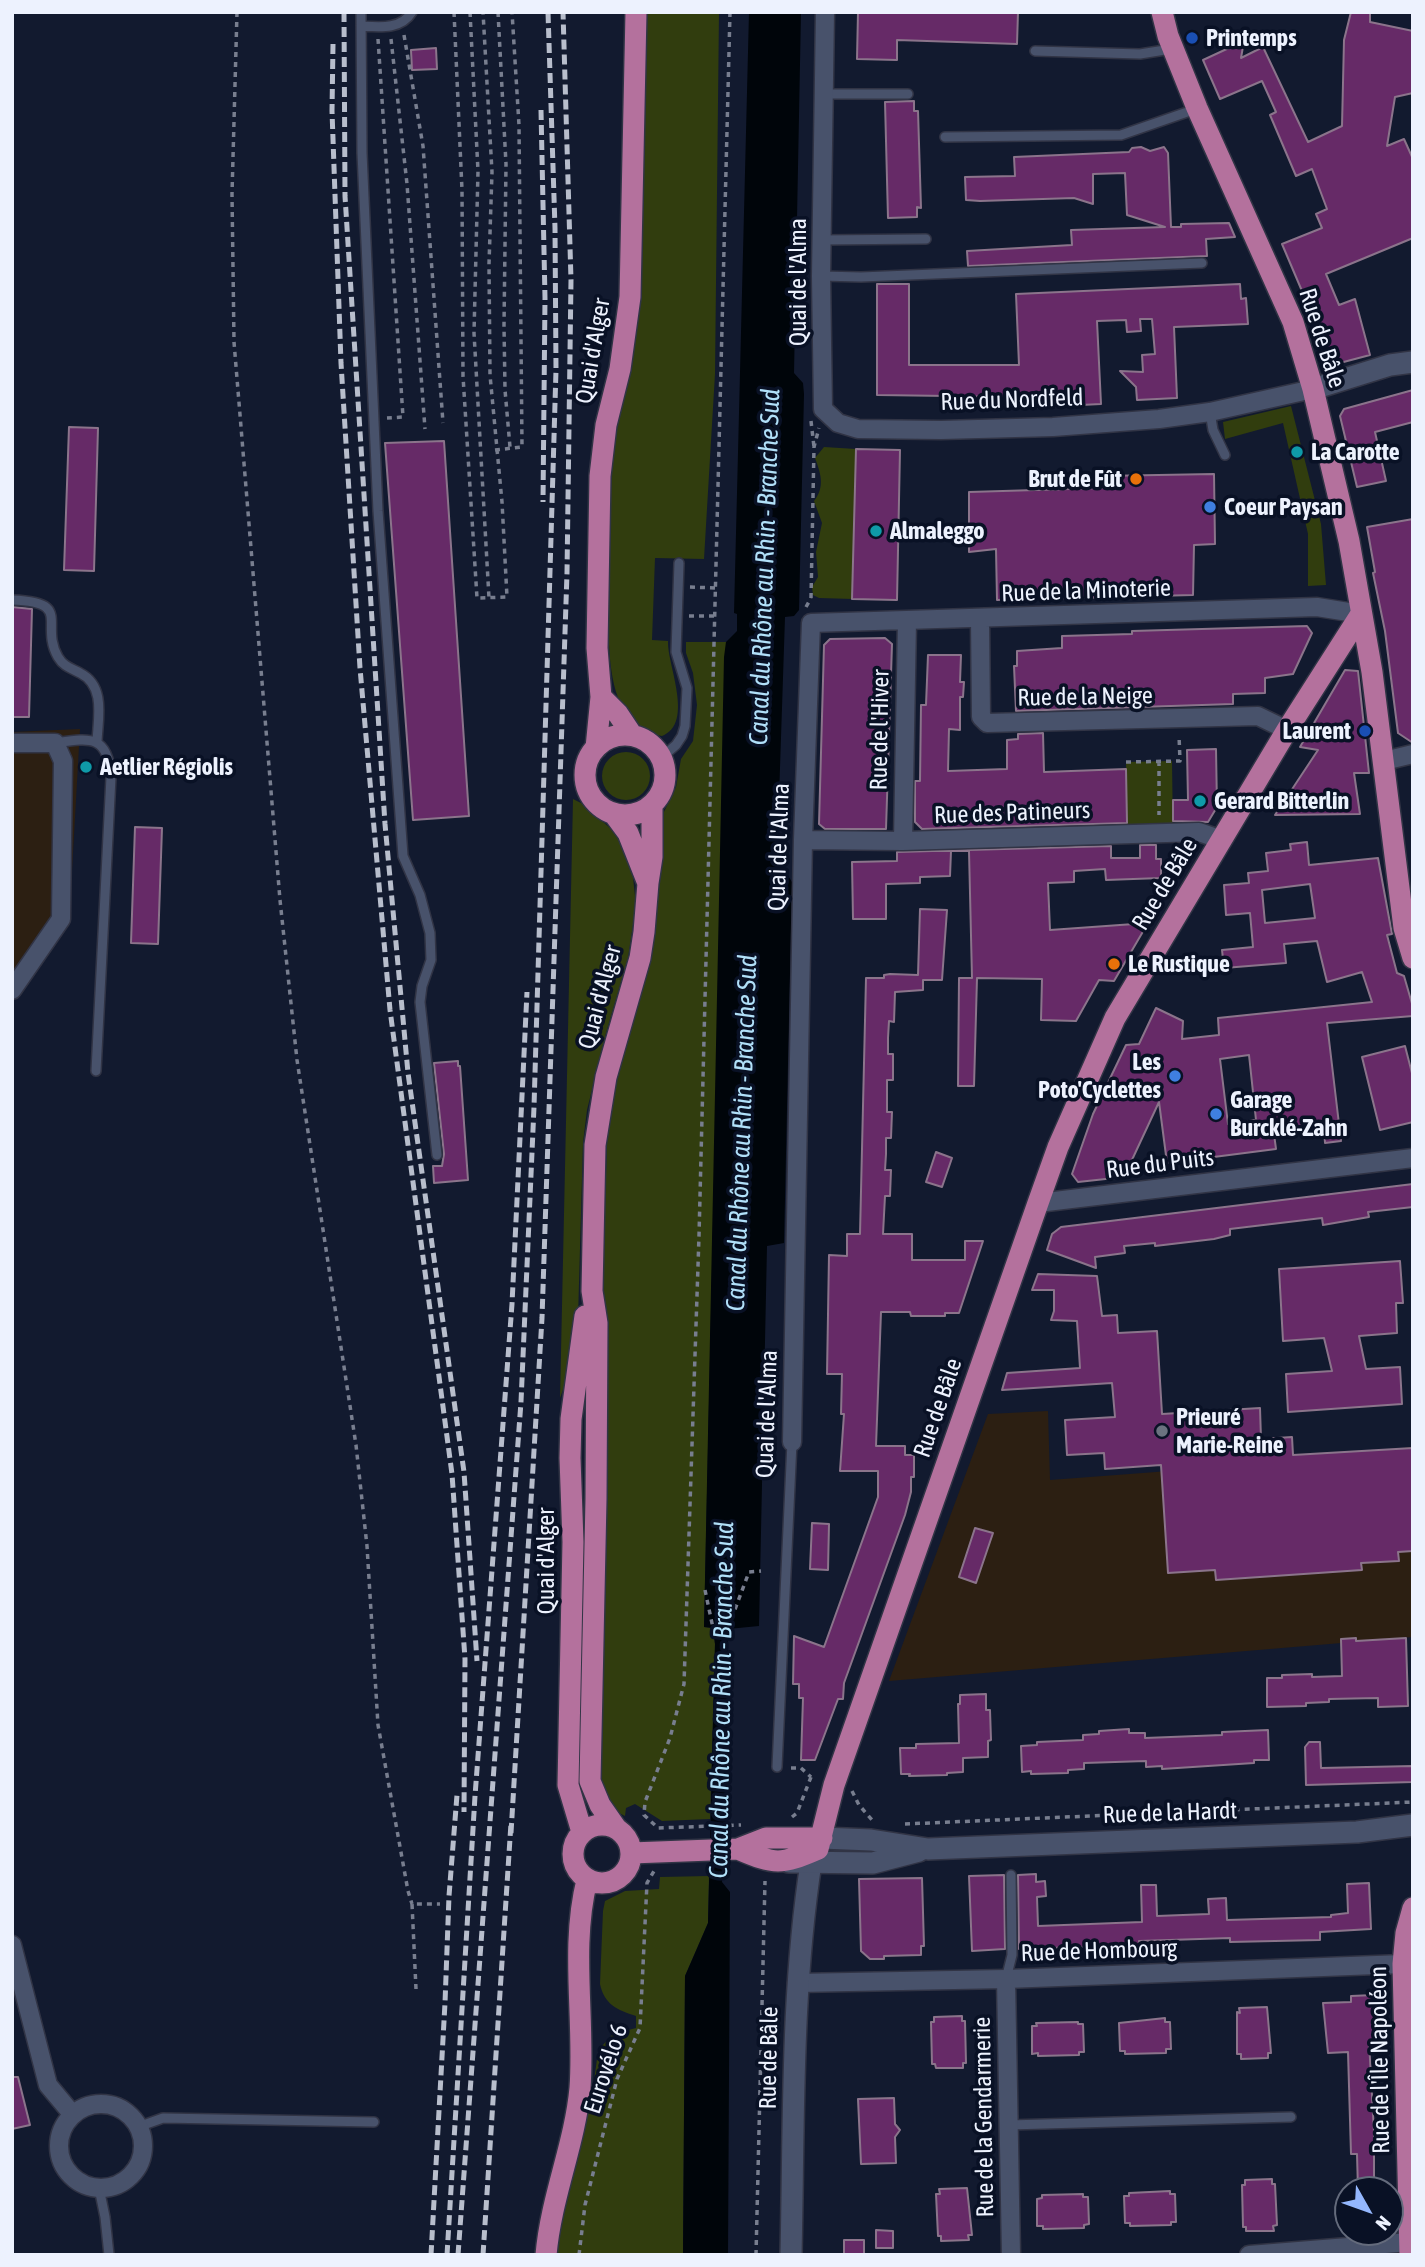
<!DOCTYPE html>
<meta charset="utf-8">
<style>
body{margin:0}
#map{position:relative;width:1425px;height:2267px;overflow:hidden;background:#121a2f;font-family:"Asap Condensed",sans-serif}
canvas{display:block}
.frame{position:absolute;inset:0;border:14px solid #edf2fe;pointer-events:none}
.north{position:absolute;left:1334px;top:2176px;width:70px;height:70px;box-sizing:border-box;background:#091125;border:2px solid #646b7c;border-radius:50%;rotate:130deg;font-size:19px;font-weight:700;line-height:28px;text-align:center;color:#edf2fe}
.north::after{content:'';display:block;margin:auto;width:24px;height:32px;background:#94b7fd;clip-path:polygon(50% 0,100% 100%,50% 72%,0 100%)}
</style>
<div id="map">
<canvas width="1425" height="2267"></canvas>
<div class="frame"></div>
<div class="north">N</div>
</div>
<script>
const c = document.querySelector('canvas').getContext('2d');
c.lineJoin = 'round';
function fillPath(path, color) { c.fillStyle = color; c.fill(path, 'evenodd'); }
function strokePath(path, color, width, dash) { c.strokeStyle = color; c.lineWidth = width; c.lineCap = dash ? 'butt' : 'round'; c.setLineDash(dash || []); c.stroke(path); }
function write(font, color, halo, rows, align = 'center') {
  c.font = font + ' "Asap Condensed",sans-serif'; c.lineWidth = 7; c.setLineDash([]); c.textBaseline = 'middle'; c.strokeStyle = halo; c.fillStyle = color; for (const [text, x, y, turn = 0] of rows) {
    c.save(); c.translate(x, y); c.rotate((+turn || 0) * Math.PI / 180); c.textAlign = isNaN(turn) ? turn : align; if (halo) c.strokeText(text, 0, 0); c.fillText(text, 0, 0); c.restore();
  }
}
fillPath(new Path2D(`
 M80,729L69,924L12,982V732Z
 M1048,1411L1050,1480L1156,1472L1413,1447V1637L889,1681L988,1414Z`), '#2c1f12');
fillPath(new Path2D(`
 M647,12H719L715,374L704,559L655,558L652,640L668,641C667,665 695,723 662,736C618,729 611,682 609,645V475L639,298Z
 M1291,406L1321,524L1326,585L1308,586V534L1283,423L1225,439L1223,422Z
 M824,447L856,449L853,599L819,598L813,595L812,587L818,577L816,552L822,523L814,501C825,487 821,474 815,458Z
 M686,642H726L704,1627L713,1628L715,1644L710,1819L662,1821L635,1804L626,1808L625,1816L611,1809L598,1780L601,1324L608,1114L614,1080L649,961L655,934L659,884L661,818L676,787L681,759L693,741L697,705L693,673L686,653Z
 M602 776a24 24 0 1 1 48 0a24 24 0 1 1-48 0Z
 M1172,761L1173,833L1127,835L1126,762Z
 M573,799L583,804L620,837L631,859L636,905L628,958L606,1033L587,1110L583,1143L578,1318L572,1364L560,1398Z
 M709,1876L708,1923L685,1976L683,2255H557L561,2215L591,2103L597,2059L602,2046L613,2034L636,2028V2016C617,2010 604,2004 600,1984L603,1911L605,1901L625,1891L659,1889L660,1877Z`), '#313d0e');
fillPath(new Path2D(`
 M749,12H801L794,373L803,383L804,394L799,610L794,616L785,617L777,858L792,882L784,1243L767,1246L759,1626L728,1629L727,1781L722,1882L730,1892L728,2255H683L685,1976L708,1923L715,1644L713,1628L704,1627L724,657L726,642L737,631V614L734,613Z`), '#00050a');
const building = new Path2D(`
 M858,12H1018L1017,44L897,40V60L857,59Z
 M1351,12H1370V22L1413,31V93L1395,97L1387,146L1404,139L1413,159V238L1326,274L1339,305L1355,299L1370,355L1336,364L1325,359L1316,324L1282,244L1322,228L1316,214L1327,209L1312,169L1296,176L1270,115L1276,112L1262,81L1220,99L1203,60L1244,41L1241,58L1263,47L1308,142L1342,126L1344,40Z
 M436,48L437,69L412,70L411,50Z
 M914,101V111H918L921,208L917,207V217L888,218L885,102Z
 M1141,147L1150,151L1164,147L1168,153L1171,227H1181V224L1229,223L1235,237L1206,239L1207,256L968,266L967,251L1072,245L1071,230L1165,227L1127,215L1125,173L1093,174V204L1074,198L980,201L966,200L965,177L1015,176L1014,157L1129,152L1132,148Z
 M877,284H909V365H1019L1016,294L1240,284L1241,299L1246,298L1248,324L1174,327L1177,398L1137,400L1136,387L1120,371L1143,372L1142,355L1155,354L1152,319H1140L1141,331L1127,332L1126,320L1097,321L1101,404L1021,408L1020,397L877,395Z
 M1413,390V422L1375,432L1386,481L1357,487L1340,416L1344,409Z
 M69,427L98,428L94,571L64,570Z
 M444,441L469,816L413,820L385,443Z
 M856,449L900,450L897,600L852,599Z
 M1214,474L1215,544L1194,545L1193,595L997,600L996,549L969,552V492L1103,488L1102,476Z
 M1413,519V743L1398,733L1385,631L1373,573L1375,572L1367,527Z
 M12,607L32,609L29,717H12Z
 M1307,626L1312,633L1293,674L1265,678V693L1233,694V704L1016,711L1014,666H1017V651L1062,648V636L1132,634V631Z
 M885,638L892,644L886,829H825L819,824L824,645L830,639Z
 M928,655H961L960,682H964L963,697H960V730L949,729L948,771L1007,769V740L1018,739V734L1043,733L1044,772L1126,769L1127,823L922,829L915,822V781H920L921,705H926Z
 M1345,670L1358,671L1369,773H1354L1360,814L1275,815L1318,750L1300,747Z
 M1216,749L1217,807L1208,822L1173,821V800H1188L1187,750Z
 M135,827L162,828L158,944L131,943Z
 M1307,842L1309,865L1378,858L1392,934L1387,935L1397,973L1404,976L1413,1007V1016L1327,1023L1341,1141L1325,1143L1324,1128L1274,1134L1276,1149L1167,1163L1159,1102L1124,1177L1078,1182L1072,1174L1093,1114L1126,1045L1139,1044L1156,1008L1183,1021L1182,1039L1219,1035L1218,1018L1372,1002L1362,972L1327,982L1317,941L1284,944L1286,963L1224,968L1222,950L1253,947L1250,913L1226,915L1224,885L1249,883L1248,873L1268,871L1266,853L1291,850L1290,844ZM1310,884L1315,918L1265,923L1262,890ZM1249,1055L1256,1120L1228,1124L1220,1059Z
 M1140,845H1156V859H1161V878L1106,880L1105,869L1074,871V882L1048,883L1050,930L1148,923L1114,981L1099,980L1076,1021L1041,1020L1042,979L977,978L974,1086H958L959,978H972L969,851H951L950,876L920,877V883L886,884V919H853L852,862L897,861V852L1111,846V858H1140Z
 M920,909L947,910L942,980H923V990L895,992L894,1022L889,1021L888,1038V1054H893V1080H887V1112H892L891,1138H886V1154L885,1170H891L890,1196H885L883,1234H912V1260H965V1241H983L959,1313H945V1316H911L910,1312H881L876,1446H905V1455H914V1477H911V1492L905,1515L844,1683L843,1699H838L815,1760H801L803,1698H799V1684H793L794,1636L824,1647L878,1497V1471H840L844,1414H841L842,1374H827L829,1255L847,1256V1234H860L866,978H884V975L890,974L918,975Z
 M1405,1046L1413,1077V1122L1380,1130L1362,1057Z
 M458,1061V1066H460L468,1180L434,1183L433,1166H442L444,1154L434,1063Z
 M936,1152L952,1158L942,1187L926,1182Z
 M1413,1184V1207L1368,1212L1369,1217L1323,1225L1322,1218L1230,1229V1235L1214,1239L1155,1246V1243L1124,1246L1125,1253L1095,1257L1096,1268L1047,1250L1052,1234L1061,1227Z
 M1400,1261L1403,1303H1396L1397,1333L1359,1336L1366,1369L1400,1367L1402,1404L1288,1412L1286,1374L1332,1371L1324,1338L1283,1341L1279,1269Z
 M1038,1274L1097,1276L1102,1316L1117,1315L1118,1333L1157,1331L1162,1414L1260,1408L1261,1439L1292,1437L1293,1455L1413,1448V1551L1398,1552L1399,1561L1361,1563L1362,1570L1216,1580L1215,1570L1168,1573L1161,1465L1105,1469L1104,1453L1067,1455L1065,1420L1115,1417L1112,1383L1002,1390L1007,1373L1080,1368L1077,1321L1051,1320L1054,1311V1290H1032Z
 M812,1523L829,1524L828,1570L810,1569Z
 M975,1528L993,1533L976,1583L959,1577Z
 M1356,1638V1641L1406,1638L1408,1706L1378,1707V1698L1329,1699V1702L1306,1703V1706L1267,1707V1678H1282V1675L1312,1674V1677L1342,1676L1341,1639Z
 M986,1694V1710H990L991,1740L988,1741V1757L963,1758V1772L947,1773V1775L909,1776L910,1774H901L900,1748H916V1744L959,1743L958,1704H960V1695Z
 M1129,1729V1733H1145V1738L1222,1735V1732L1268,1730L1269,1760H1254V1763L1162,1769V1766L1146,1767V1761L1084,1763V1769L1068,1770V1773L1031,1774V1771L1022,1772L1021,1746L1037,1745V1742L1083,1740V1735L1099,1734V1731Z
 M1309,1742H1320L1321,1768L1413,1766V1782L1306,1785L1305,1747Z
 M1036,1874V1882L1045,1881L1046,1896L1037,1897L1038,1926L1142,1922L1141,1885H1156L1157,1916L1209,1914L1208,1899L1226,1898L1227,1920L1331,1917V1915L1348,1913L1347,1884L1369,1883L1371,1929L1320,1932V1940L1230,1942V1938L1139,1941V1945L1019,1949L1018,1875Z
 M1004,1875L1005,1949L972,1951L969,1876Z
 M922,1878L924,1946H921V1955L884,1956V1959H870L861,1951L859,1879Z
 M1374,1995L1377,2038L1375,2041H1369L1374,2132V2190H1358L1357,2154H1351L1348,2052L1328,2053L1323,2003L1351,2002V1996Z
 M1267,2007L1271,2053H1268V2058L1241,2059V2054H1237V2012L1240,2013L1239,2008Z
 M962,2016V2021H965L966,2063H963V2068H936L935,2064H932L931,2022H934V2017Z
 M1165,2018V2022H1170L1171,2049H1166V2053L1125,2054V2051H1120L1119,2023Z
 M1078,2022V2024H1083L1084,2052H1079V2055L1038,2056V2053L1032,2054V2026H1037L1036,2023Z
 M12,2077H18L30,2125L12,2129Z
 M894,2098L895,2124L900,2130L895,2137L896,2163L861,2164L858,2099Z
 M1272,2179V2184H1275L1277,2225L1273,2226L1274,2231H1246V2227H1243L1242,2185H1245V2180Z
 M967,2188L972,2235H968L969,2240L941,2241V2236H938L936,2194H940L939,2189Z
 M1170,2191V2194H1175L1176,2222H1171V2225L1130,2226V2223H1125L1124,2196H1129V2193Z
 M1083,2194V2197H1088L1089,2224L1084,2225V2228L1043,2229V2226H1037V2199L1042,2198V2195Z
 M876,2230L893,2231V2248H876Z
 M844,2240H864V2255H844Z`);
fillPath(building, '#662a67');
strokePath(building, '#8b748b', 2);
const service = new Path2D(`
 M361,12L362,153L378,511L403,856L420,895L430,933L431,960L422,986L420,1002L437,1155
 M361,26C379,27 401,30 412,12
 M1035,51L1140,54L1171,49
 M825,94H908
 M945,137L1121,135L1196,109
 M821,240L926,239
 M821,276L861,277L1202,263
 M1210,412L1213,430L1225,455
 M12,600C74,602 39,624 58,657C64,667 71,668 80,673C106,686 98,718 97,742
 M55,743C90,738 108,734 111,777L96,1071
 M662,757L676,745L682,736L685,726L687,688L676,652L679,563
 M777,1767L792,1442
 M1006,1979L1012,1955L1011,1875
 M1009,2125L1291,2117
 M138,2127L163,2118L374,2122
 M99,2188L105,2217L109,2255`);
const minor = new Path2D(`
 M825,12L821,276L823,409L838,423L858,429L941,430L1053,427L1159,419L1210,412L1313,389
 M980,619L981,717L987,723L1258,716L1287,730
 M12,743H55L63,761L61,919L12,990
 M1384,761L1413,754
 M803,840L903,841L1199,832L1222,840
 M903,841L907,621
 M1038,1203L1413,1158
 M792,1442L803,840L811,623L1317,607L1361,614
 M12,1945L48,2085L73,2115
 M1006,1979L1011,2255
 M797,1983L1006,1979L1403,1964
 M59 2146a42 42 0 1 1 84 0a42 42 0 1 1-84 0Z
 M1249,2255L1410,2242`);
const tertiary = new Path2D(`
 M791,2255C794,2124 791,1992 811,1863`);
const secondary = new Path2D(`
 M1313,389L1390,365L1413,362
 M822,1838L871,1840L928,1849L1357,1832L1413,1825
 M789,1862L873,1863L919,1851`);
const primary = new Path2D(`
 M1162,12L1168,36L1197,108L1293,322L1313,389L1349,541L1372,672L1404,928L1413,958
 M601,697L618,714L632,735
 M585 775a40 40 0 1 1 80 0a40 40 0 1 1-80 0Z
 M596,748L601,697L597,648L600,476L606,425L620,369L630,297L636,12
 M614,814L628,833L647,881
 M573 1854a29 29 0 1 1 58 0a29 29 0 1 1-58 0Z
 M616,1828L600,1805L590,1781L596,1499L597,1323L592,1291L595,1145L606,1077L640,958L644,932L648,883L652,857V806
 M582,1832L568,1785L573,1542L570,1458L571,1419L585,1316
 M738,1849C775,1865 781,1865 818,1849L834,1785L1038,1203L1058,1147L1115,1018L1287,730L1361,614
 M631,1853L738,1849L766,1838H822
 M546,2255C551,2197 575,2144 580,2088C585,2019 570,1947 587,1880
 M1410,2255L1403,1964L1406,1933L1413,1908`);
strokePath(service, '#313445', 12);
strokePath(minor, '#313445', 21);
strokePath(tertiary, '#313445', 24);
strokePath(secondary, '#313445', 24);
strokePath(primary, '#313445', 24);
strokePath(new Path2D(`
 M237,12L232,194L234,342L280,900L297,1060L356,1445L367,1546L378,1725L408,1891L412,1904
 M454,12L462,190L463,376L477,598L507,597L502,502L490,375L489,264L492,172L483,12
 M470,12L478,171L474,333L489,598
 M498,12L506,164L504,326L505,390L510,447
 M730,12L699,1236L684,1684L670,1738L645,1802L644,1815L658,1828L741,1825
 M404,35L423,146L443,423
 M378,39L403,417L387,418
 M391,39L407,184L425,429
 M811,421L814,447
 M495,450L522,447L519,125L512,12
 M690,587L716,588
 M811,598L814,447L819,428
 M806,607L811,598
 M689,616H715
 M1159,761V815
 M1126,762L1180,761L1179,735
 M705,1590L713,1628
 M728,1628L749,1572L761,1571
 M791,1768H801L811,1777
 M852,1791L859,1805L873,1821
 M792,1817L797,1813L811,1777
 M905,1824L1413,1802
 M416,1989L412,1904H440
 M579,2255L585,2205L617,2079L640,2028L647,1883L654,1871
 M756,2255L765,1881`), '#787e8f', 3.5, [5, 5]);
strokePath(service, '#48526b', 9);
strokePath(minor, '#48526b', 18);
strokePath(tertiary, '#48526b', 21);
strokePath(secondary, '#48526b', 21);
strokePath(primary, '#b4719d', 21);
strokePath(new Path2D(`
 M344,12L345,196L385,824L408,1073L464,1472L477,1661
 M333,44L332,111L341,363L360,668L390,1010L452,1474L465,1659L464,1812
 M541,110L545,298L543,502
 M511,1833L542,1318L567,573L571,280L563,12
 M431,2255L445,2003L449,1896L457,1795
 M447,2255L475,1796L512,1304L527,992
 M458,2255L521,1402L534,1107L556,370L555,228L548,12
 M483,2255L511,1823`), '#b8becc', 5, [10, 5]);
for (const [x, y, r, color] of [
 [1192,38,7,"#1a4fb4"],
 [1297,452,7,"#0f9aa8"],
 [1136,479,7,"#e8710a"],
 [1210,507,7,"#3f7fe0"],
 [876,531,7,"#0f9aa8"],
 [1365,731,7,"#1a4fb4"],
 [86,767,7,"#0f9aa8"],
 [1200,801,7,"#0f9aa8"],
 [1114,964,7,"#e8710a"],
 [1175,1076,7,"#3f7fe0"],
 [1216,1114,7,"#3f7fe0"],
 [1162,1431,7,"#6b7280"]
]) { const dot = new Path2D(); dot.arc(x, y, r, 0, 2 * Math.PI); c.fillStyle = color; c.fill(dot); strokePath(dot, '#091125', 2.5); }
write('bold 24px', '#edf2fe', '#091125', [
 ["Printemps",1206,38],
 ["La Carotte",1311,452],
 ["Brut de Fût",1122,479,"right"],
 ["Coeur Paysan",1224,507],
 ["Almaleggo",890,531],
 ["Laurent",1351,731,"right"],
 ["Aetlier Régiolis",100,767],
 ["Gerard Bitterlin",1214,801],
 ["Le Rustique",1128,964],
 ["Les",1161,1062,"right"],
 ["Poto'Cyclettes",1161,1090,"right"],
 ["Garage",1230,1100],
 ["Burcklé-Zahn",1230,1128],
 ["Prieuré",1176,1417],
 ["Marie-Reine",1176,1445]
], 'left');
write('24px', '#edf2fe', '#091125', [
 ["Quai de l'Alma",798,282,-90],
 ["Rue de Bâle",1322,338,72],
 ["Quai d'Alger",593,351,-80],
 ["Rue du Nordfeld",1012,400,-2],
 ["Rue de la Minoterie",1086,591,-2],
 ["Rue de la Neige",1085,697,-1],
 ["Rue de l'Hiver",880,730,-89],
 ["Rue des Patineurs",1012,813,-2],
 ["Quai de l'Alma",779,847,-88],
 ["Rue de Bâle",1165,884,-59],
 ["Quai d'Alger",600,997,-75],
 ["Rue du Puits",1160,1164,-7],
 ["Rue de Bâle",938,1408,-71],
 ["Quai de l'Alma",767,1414,-88],
 ["Quai d'Alger",546,1561,-90],
 ["Rue de la Hardt",1170,1813,-2],
 ["Rue de Hombourg",1099,1951,-2],
 ["Rue de Bâle",769,2058,-89],
 ["Rue de l'Île Napoléon",1380,2060,-91],
 ["Eurovélo 6",606,2069,-72],
 ["Rue de la Gendarmerie",984,2117,-91]
]);
write('italic 26px', '#b1e0f9', '#091125', [
 ["Canal du Rhône au Rhin - Branche Sud",765,567,-88],
 ["Canal du Rhône au Rhin - Branche Sud",742,1133,-88],
 ["Canal du Rhône au Rhin - Branche Sud",722,1700,-89]
]);
</script>
